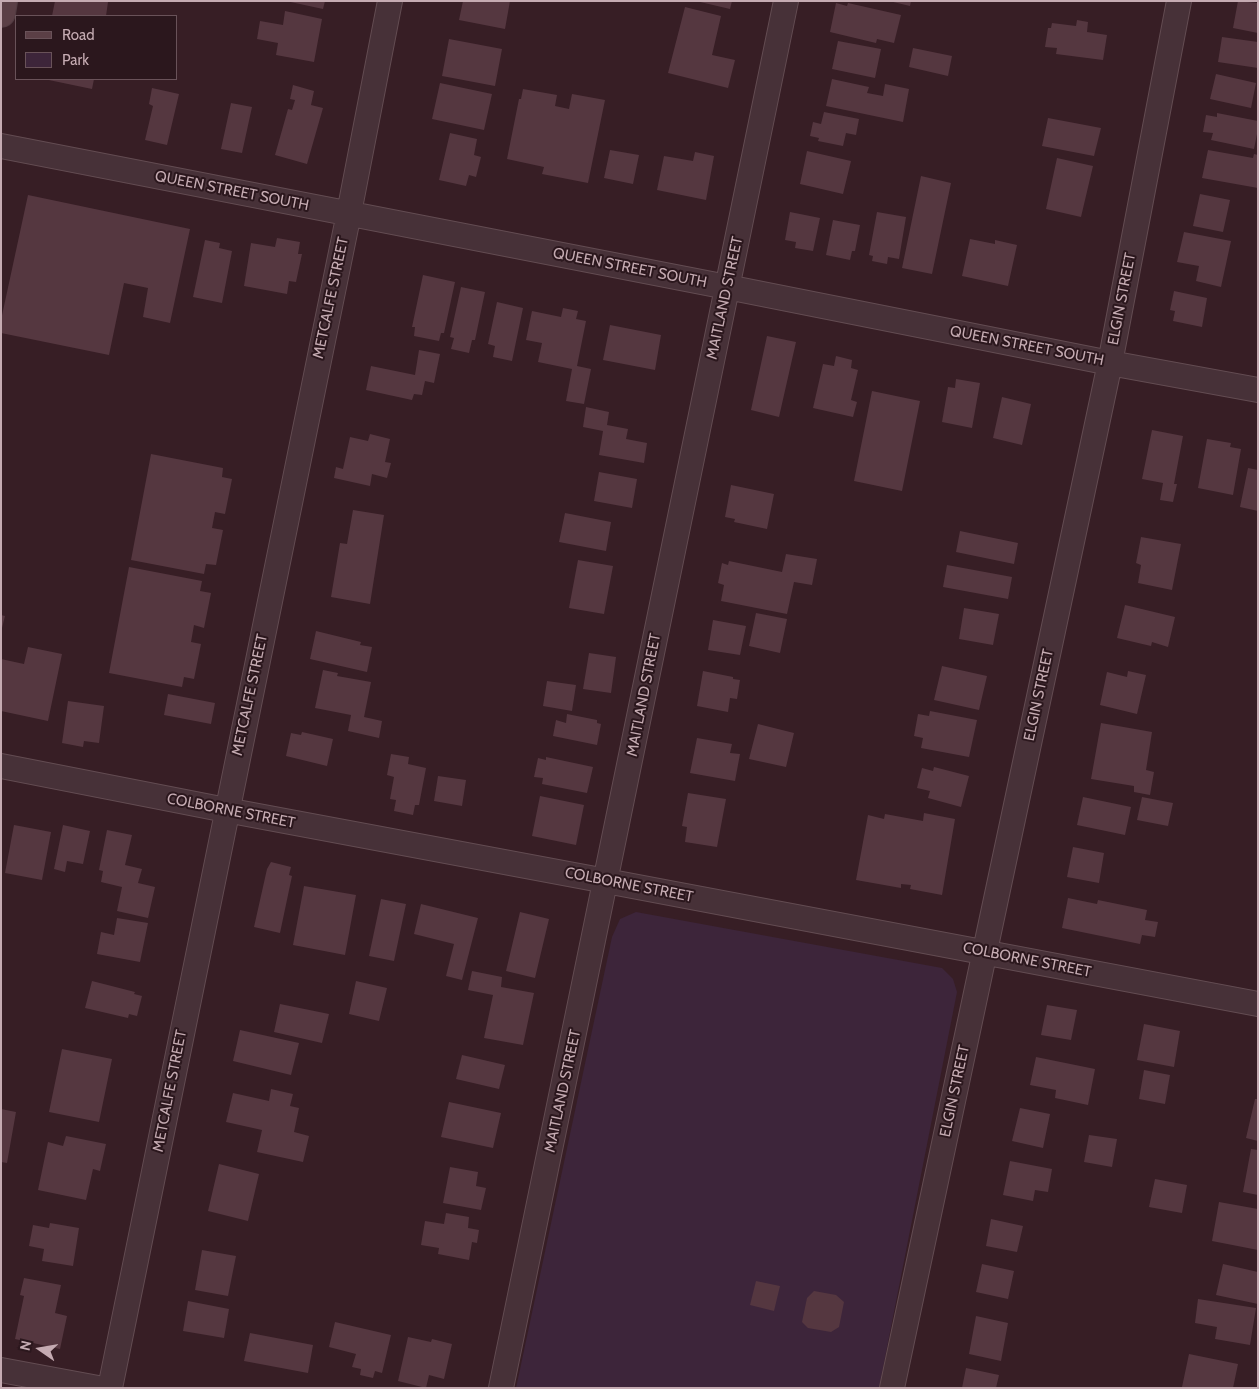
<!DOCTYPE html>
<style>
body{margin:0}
#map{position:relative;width:1259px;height:1389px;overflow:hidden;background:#371e25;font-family:Cabin,sans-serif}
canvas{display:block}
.frame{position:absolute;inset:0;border:2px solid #c5abb2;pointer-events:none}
.legend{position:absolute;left:15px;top:15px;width:162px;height:65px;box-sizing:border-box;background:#2b171d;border:1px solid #695259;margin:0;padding:6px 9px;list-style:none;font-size:15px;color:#c5abb2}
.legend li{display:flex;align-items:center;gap:10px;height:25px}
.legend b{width:25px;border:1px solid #695259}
.north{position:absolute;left:15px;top:1324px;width:50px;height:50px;-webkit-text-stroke:4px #2b171d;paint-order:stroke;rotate:283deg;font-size:14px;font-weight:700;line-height:20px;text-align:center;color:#c5abb2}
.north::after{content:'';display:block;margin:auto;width:18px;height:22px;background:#c5abb2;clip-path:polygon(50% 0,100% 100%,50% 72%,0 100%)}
</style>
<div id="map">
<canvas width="1259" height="1389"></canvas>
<div class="frame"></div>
<ul class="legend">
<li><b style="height:6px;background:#5b3f46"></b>Road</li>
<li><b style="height:14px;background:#3d253a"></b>Park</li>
</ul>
<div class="north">N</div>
</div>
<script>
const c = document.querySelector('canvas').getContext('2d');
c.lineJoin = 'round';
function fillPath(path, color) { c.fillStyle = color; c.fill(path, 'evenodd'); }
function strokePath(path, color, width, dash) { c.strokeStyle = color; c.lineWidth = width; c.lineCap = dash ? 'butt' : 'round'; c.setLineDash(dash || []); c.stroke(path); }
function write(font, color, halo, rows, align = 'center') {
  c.font = font + ' Cabin,sans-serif'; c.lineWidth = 4; c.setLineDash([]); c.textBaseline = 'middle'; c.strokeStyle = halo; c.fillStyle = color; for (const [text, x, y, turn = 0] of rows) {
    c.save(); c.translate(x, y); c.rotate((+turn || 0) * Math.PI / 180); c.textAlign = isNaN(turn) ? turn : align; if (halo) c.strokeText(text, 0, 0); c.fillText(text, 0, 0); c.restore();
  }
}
fillPath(new Path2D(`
 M636,912L942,968L953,979L957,992L879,1388H516L612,937L620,919Z`), '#3d253a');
fillPath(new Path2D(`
 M55,1H103L108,2L106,16L98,15V16H52Z
 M286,1H325L323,9Z
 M463,1H510L505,29L459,20Z
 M696,1H732L730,9Z
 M889,1H911L910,6Z
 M1238,1L1258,3V33L1233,28Z
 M836,3L847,6L848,3L901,15L894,43L877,39L876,43L830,32Z
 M685,7L721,16L712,55L735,60L728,88L668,73Z
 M285,11L322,19L314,62L276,55L278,43L257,39L260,21L283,25Z
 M1077,20L1088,22L1087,32L1107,35L1103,60L1056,54L1057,48L1045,47L1048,28H1051L1052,23L1076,26Z
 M1222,37L1258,42V68L1218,62Z
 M449,39L502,49L495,86L442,76Z
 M838,41L881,49L875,78L832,69Z
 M913,48L952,56L948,76L909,67Z
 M1216,74L1256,83L1251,108L1210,99Z
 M44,79H94L92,89Z
 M832,79L869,87L867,93L883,96L885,84L909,89L903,122L826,106Z
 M440,83L492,94L484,130L432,119Z
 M293,85L314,91L311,105L323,108L307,164L275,155L288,109L292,110L295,100L290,99Z
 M152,88L179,94L167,145L145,140L153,106L149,104Z
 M523,89L557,95L555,106L569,109L572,94L605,100L588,183L542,174L544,167L507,159L519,99H521Z
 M231,103L252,107L242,153L221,149Z
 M824,112L859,119L856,135L846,133L843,146L818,141L819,138L810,136L813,122L821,124Z
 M1217,113L1258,121V129L1254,149L1211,140L1213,133L1203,132L1206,115L1217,117Z
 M1048,118L1101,128L1094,156L1042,146Z
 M450,133L477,139L474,155L481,157L476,177L469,175L466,186L439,180Z
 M610,150L639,155L633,184L604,178Z
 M1208,150L1253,158L1254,154L1258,155V188L1202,178Z
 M807,151L851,161L843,194L800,184Z
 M695,152L714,156L706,200L657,190L664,156L693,161Z
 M1057,158L1093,166L1081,217L1046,209Z
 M921,176L951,183L932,274L902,268Z
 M1200,194L1230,200L1223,232L1193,226Z
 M28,195L190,229L170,323L143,317L148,288L124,283L109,355L1,333V320Z
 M790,212L820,218L813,251L795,248L796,242L785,240Z
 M877,212L906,217L899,259L888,257L887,264L872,261L873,256L869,255Z
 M833,220L860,225L855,251H852L850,260L826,255Z
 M1184,232L1231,241L1221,287L1196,281L1199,266L1177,262Z
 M277,238L300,242L298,254H302L296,282L289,281L287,294L244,286L251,243L275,247Z
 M970,239L995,244V240L1017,245L1008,286L962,276Z
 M205,240L220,243L219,248L232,251L222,303L193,297Z
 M423,275L455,282L444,333H441L439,341L414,336L415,327H412Z
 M461,287L485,292L475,340H472L469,353L451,349L454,338L450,337Z
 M1174,291L1207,298L1202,327L1173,321L1175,311L1170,310Z
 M497,302L523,308L512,361L493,357L495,346L488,344Z
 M563,308L578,311L576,319L586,321L577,366L591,369L584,404L566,401L572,369L538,362L542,343L526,340L532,311L561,317Z
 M610,325L661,335L655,370L603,360Z
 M767,336L796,342L779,417L751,410Z
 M419,350L440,354L434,383L425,381L422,395L414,394L412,400L366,390L371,366L415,375Z
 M836,356L852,360L851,368L858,370L851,400L857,402L853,417L813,408L823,364L834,366Z
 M956,379L980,383L972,428L942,422L948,387L955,388Z
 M872,391L920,401L902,491L854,481Z
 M1002,397L1031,404L1022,445L993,438Z
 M586,407L609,412L607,425L628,429L626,439L647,443L644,463L599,455L603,431L583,427Z
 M1152,430L1183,436L1174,484H1177L1173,502L1160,500L1163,483L1142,479Z
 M370,434L390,439L385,462L391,463L387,478L372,474L370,486L334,478L336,467L343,469L350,437L368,441Z
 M1207,439L1231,443L1230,447L1241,449L1233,495L1198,488Z
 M151,454L223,468L222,477L232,479L225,514L215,512L212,528L223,530L216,565L206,564L204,574L131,560Z
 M1248,468L1258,470V511L1240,507Z
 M599,472L637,479L632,508L594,501Z
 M731,485L774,494L767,529L734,522L735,519L725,517Z
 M353,510L384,515L370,604L331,597L340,543L347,544Z
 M565,513L611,522L606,551L559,542Z
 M960,531L1018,543L1014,564L956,552Z
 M1141,537L1181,544L1172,590L1138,583L1141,565L1136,563Z
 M786,554L817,559L812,585L794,582L787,614L721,601L724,585L718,583L722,563L728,565L729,561L782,572Z
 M578,560L613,566L604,614L569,608Z
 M947,565L1012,577L1008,599L943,587Z
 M129,567L202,581L200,591L211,593L204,628L194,625L191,642L201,644L194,679L184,677L182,687L109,673Z
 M1125,605L1175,617L1168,647L1152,642L1151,646L1117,638Z
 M964,608L999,614L993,645L959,639Z
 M756,613L787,619L780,653L749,646Z
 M1,615L5,616L2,628H1Z
 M713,620L746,626L740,655L708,650Z
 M316,631L361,642L360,645L372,647L367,672L310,659Z
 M28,647L62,654L48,721L1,711V659L24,664Z
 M589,653L616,657L611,693L583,689Z
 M942,666L987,676L979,710L934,700Z
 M323,670L338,673L337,676L371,682L364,717L382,721L379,738L348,731L351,715L315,708Z
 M703,671L733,677V679L740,680L737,699L730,698L728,712L697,706Z
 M1128,671L1146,675L1137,714L1100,705L1107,672L1127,677Z
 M547,681L576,685L572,711L543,706Z
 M168,694L215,703L211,724L164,715Z
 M68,701L104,706L99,743L84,741L83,747L62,743Z
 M930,711L977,720L969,757L921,748L923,738L914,736L918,714L929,716Z
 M567,714L597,720V723L601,724L597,745L553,736L556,720L566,723Z
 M1101,723L1152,732L1146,770L1154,772L1150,795L1134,792V786L1091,779Z
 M758,724L794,733L786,767L749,759Z
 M302,732L333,739L327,766L286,756L291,733L301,735Z
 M697,738L732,744L730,753L740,754L735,781L690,773Z
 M391,754L409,757L408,764L426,768L419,805H415L413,815L394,811L396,800L390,799L394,777L387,775Z
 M546,757L593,767L587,793L542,784L543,778L534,777L538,758L546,760Z
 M934,767L969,776L961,807L928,798L930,791L917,788L922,768L933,771Z
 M438,776L466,780L462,806L434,801Z
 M688,793L726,799L717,847L685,842L687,827L682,826Z
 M540,796L584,805L576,845L532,836Z
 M1083,797L1131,807L1125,835L1077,825Z
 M1142,797L1173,803L1168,826L1137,820Z
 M924,813L955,819L942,895L910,889L911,885L901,884V888L856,880L868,815L884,819L885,814L923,821Z
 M14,825L51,832L42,880L5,873Z
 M63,825L90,831L83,864L67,861L65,872L54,869Z
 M107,830L132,835L125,865L142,869L138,883L155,887L148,918L117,911L122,887L101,882L103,871L99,870Z
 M1073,847L1104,853L1099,883L1067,877Z
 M271,862L291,867L289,875L292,876L280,933L254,927L267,869Z
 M304,886L356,895L345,955L293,945Z
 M1068,898L1097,904L1098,900L1147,910L1145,920L1158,922L1155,937L1142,935L1140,944L1062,928Z
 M381,899L406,904L394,961L369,956Z
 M421,904L478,918L462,980L446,976L454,944L414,934Z
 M520,912L549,919L535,978L506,971Z
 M117,918L148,923L140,962L97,954L101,932L114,935Z
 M472,971L502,977L501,987L534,993L523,1045L484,1038L493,995L468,990Z
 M92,981L135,992L134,994L142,996L137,1016L129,1014L128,1018L85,1008Z
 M356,981L387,988L379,1021L349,1014Z
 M280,1004L329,1014L322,1043L274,1032Z
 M1047,1005L1077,1010L1071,1040L1041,1035Z
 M1144,1024L1180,1031L1174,1067L1137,1060Z
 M240,1030L299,1043L291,1075L233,1061Z
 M62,1049L112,1059L99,1122L49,1112Z
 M462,1055L505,1065L499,1089L456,1079Z
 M1036,1057L1095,1069L1088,1105L1055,1098L1056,1090L1030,1085Z
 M1144,1070L1170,1075L1165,1104L1139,1099Z
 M271,1089L293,1094L290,1106L299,1108L294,1132L309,1136L303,1162L257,1152L262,1130L226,1122L233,1093L269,1101Z
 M1255,1099H1258V1141L1246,1138Z
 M449,1102L501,1113L493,1148L441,1137Z
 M1020,1108L1050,1114L1043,1148L1012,1141Z
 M1,1109L16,1112L7,1163L1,1162Z
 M1089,1135L1117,1139L1112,1167L1084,1162Z
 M66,1136L106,1144L100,1171L93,1169L86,1200L38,1190L48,1142L63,1146Z
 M1251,1149L1258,1150V1195L1243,1192Z
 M1010,1161L1052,1169L1048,1192L1035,1190L1033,1201L1003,1195Z
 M219,1164L259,1174L248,1221L208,1211Z
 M450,1167L478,1172L476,1186L486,1188L481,1210L443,1203Z
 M1155,1179L1187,1185L1182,1213L1149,1207Z
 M1219,1202L1258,1209V1250L1212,1241Z
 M446,1213L469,1217L468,1228L479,1230L477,1243L472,1242L469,1260L438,1254L439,1248L421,1245L425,1221L444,1224Z
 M991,1219L1023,1226L1017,1252L986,1246Z
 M50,1223L79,1228L73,1266L42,1261L44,1249L29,1246L33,1225L49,1228Z
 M202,1250L236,1256L228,1296L195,1290Z
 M982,1264L1014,1271L1008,1299L976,1292Z
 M1223,1264L1258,1272V1304L1216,1295Z
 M24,1278L61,1285L55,1313L67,1316L60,1349L15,1339L24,1296L20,1295Z
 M756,1281L780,1286L774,1311L750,1305Z
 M814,1291L836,1295L844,1302L839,1327L831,1332L808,1328L802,1322L807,1298Z
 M1198,1299L1256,1308L1250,1345L1215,1339L1217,1327L1195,1323Z
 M188,1301L229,1309L224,1338L183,1331Z
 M976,1316L1008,1323L1001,1361L969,1354Z
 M335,1322L391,1335L382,1373L375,1371L373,1378L360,1375L361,1369L352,1367L356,1354L329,1347Z
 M250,1333L313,1345L308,1373L244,1361Z
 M408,1337L431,1342L432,1339L452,1344L444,1379L429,1375L426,1388L398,1381Z
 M1189,1354L1238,1364L1233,1388L1182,1387Z
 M966,1368L999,1375L996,1388H962Z`), '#553740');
const street = new Path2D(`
 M1,146L727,287L1110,363L1258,390
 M1,766L226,810L606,881L1258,1004
 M1,1370L98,1388
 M110,1388L349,213L390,1
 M501,1388L786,1
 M892,1388L1110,363L1179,1`);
const secondary = new Path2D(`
 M1,13L3,1`);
strokePath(street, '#634c52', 26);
strokePath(secondary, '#513b41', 30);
strokePath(street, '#473138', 24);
strokePath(secondary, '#5b3f46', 28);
write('15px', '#c5abb2', '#2b171d', [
 ["QUEEN STREET SOUTH",232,191,11],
 ["QUEEN STREET SOUTH",630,268,11],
 ["METCALFE STREET",331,298,-78],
 ["MAITLAND STREET",725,298,-78],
 ["ELGIN STREET",1122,299,-79],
 ["QUEEN STREET SOUTH",1027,346,11],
 ["METCALFE STREET",250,695,-78],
 ["MAITLAND STREET",644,695,-79],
 ["ELGIN STREET",1039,695,-78],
 ["COLBORNE STREET",231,811,11],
 ["COLBORNE STREET",629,885,11],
 ["COLBORNE STREET",1027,960,11],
 ["METCALFE STREET",170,1091,-79],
 ["MAITLAND STREET",563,1091,-78],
 ["ELGIN STREET",955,1091,-78]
]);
</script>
